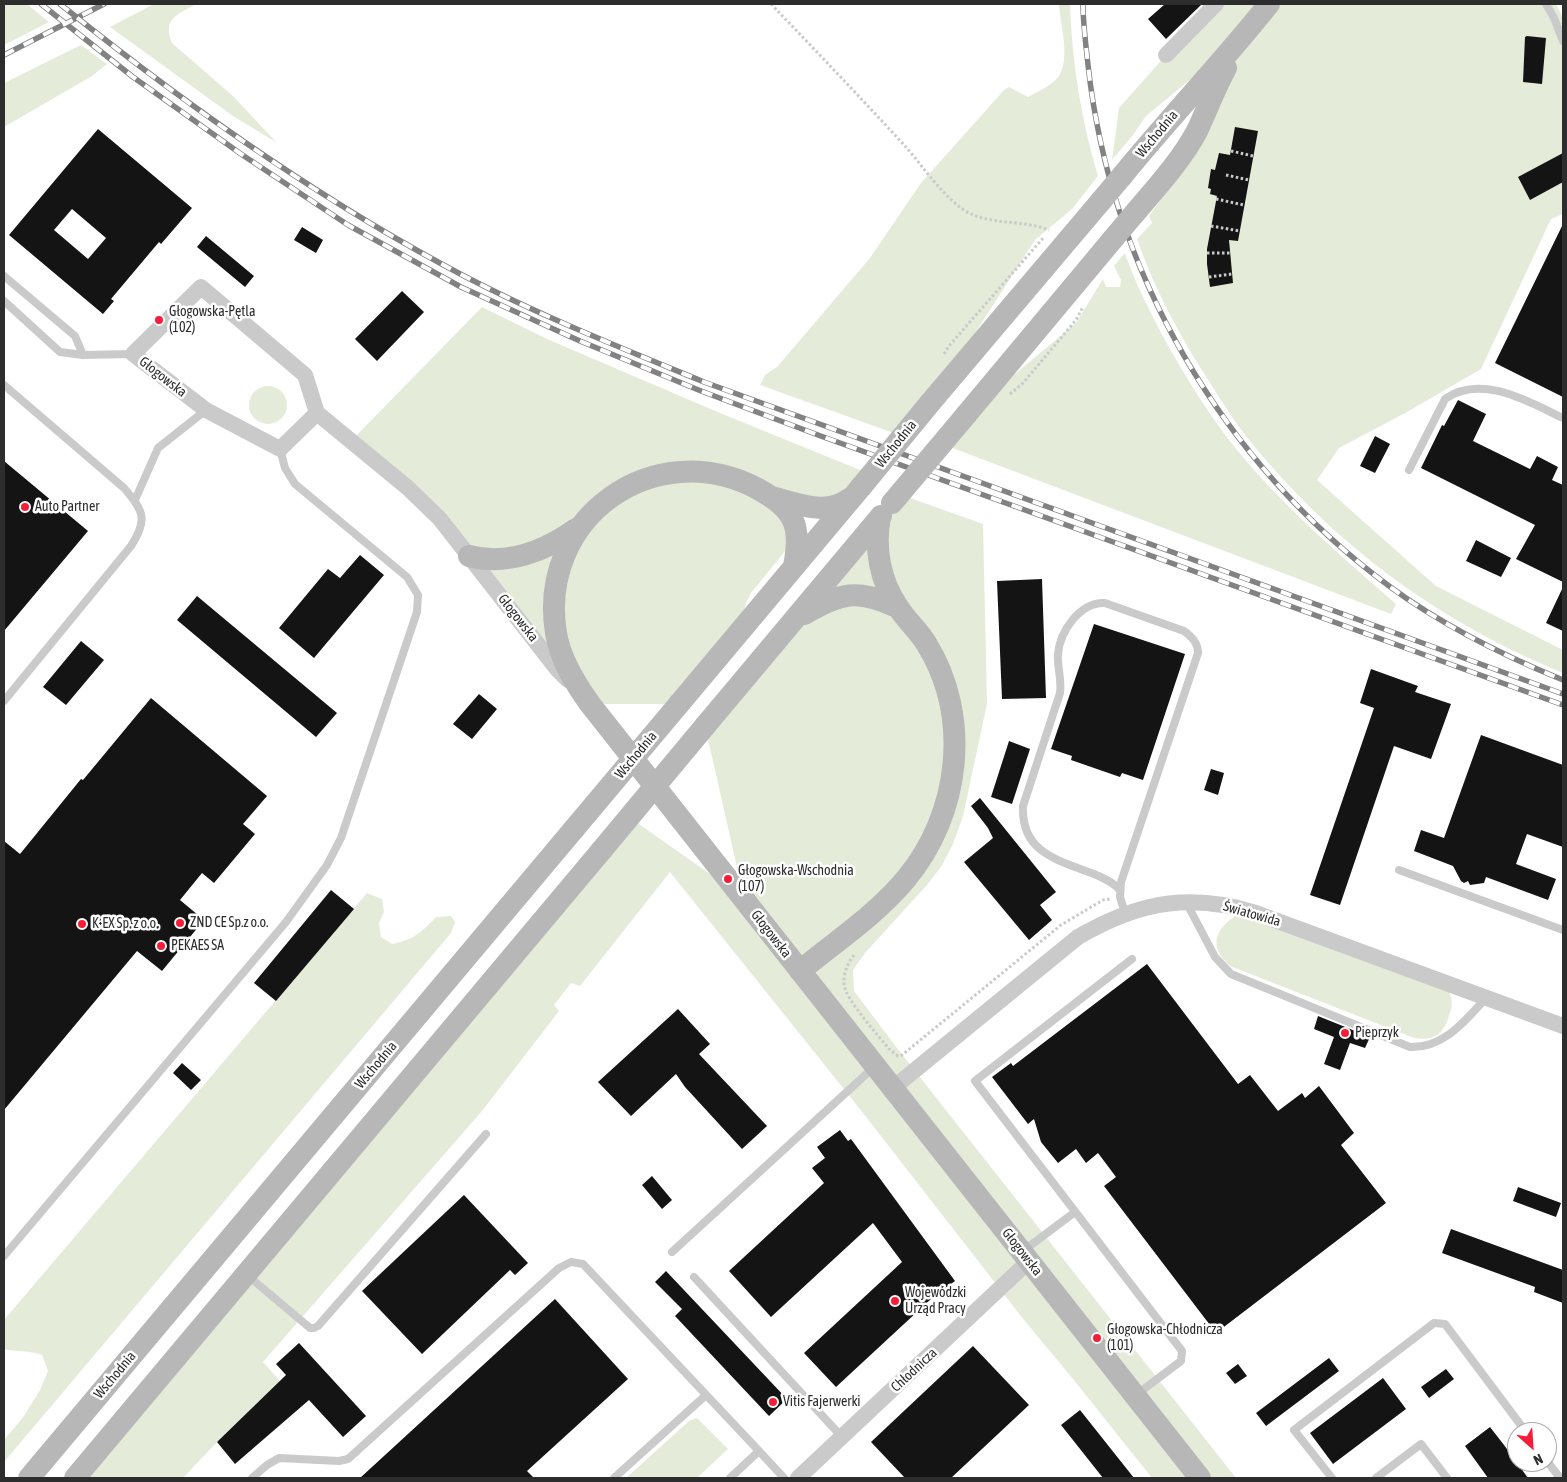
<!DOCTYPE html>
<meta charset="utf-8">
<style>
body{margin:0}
#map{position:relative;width:1567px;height:1482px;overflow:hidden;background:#fff;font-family:"Asap Condensed",sans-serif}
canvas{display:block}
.frame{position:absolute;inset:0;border:5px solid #2d2d2d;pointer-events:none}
.north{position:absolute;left:1507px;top:1422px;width:50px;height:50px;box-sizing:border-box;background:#fff;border:1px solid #ababab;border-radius:50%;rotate:154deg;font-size:14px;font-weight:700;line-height:20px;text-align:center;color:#2d2d2d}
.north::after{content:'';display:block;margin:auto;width:18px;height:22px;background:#f61d39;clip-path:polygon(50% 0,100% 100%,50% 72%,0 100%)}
</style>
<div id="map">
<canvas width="1567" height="1482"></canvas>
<div class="frame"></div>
<div class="north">N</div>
</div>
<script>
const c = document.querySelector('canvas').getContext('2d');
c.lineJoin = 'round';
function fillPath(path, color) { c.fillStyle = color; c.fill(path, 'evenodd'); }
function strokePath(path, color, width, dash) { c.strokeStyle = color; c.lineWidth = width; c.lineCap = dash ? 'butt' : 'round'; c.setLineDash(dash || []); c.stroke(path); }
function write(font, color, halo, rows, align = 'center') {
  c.font = font + ' "Asap Condensed",sans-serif'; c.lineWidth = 5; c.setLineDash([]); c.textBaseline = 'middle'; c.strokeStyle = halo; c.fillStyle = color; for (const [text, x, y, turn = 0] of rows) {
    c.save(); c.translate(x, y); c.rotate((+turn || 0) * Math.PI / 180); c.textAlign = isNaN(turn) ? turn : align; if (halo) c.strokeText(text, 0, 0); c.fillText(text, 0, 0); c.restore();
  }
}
fillPath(new Path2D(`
 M4,4H27L49,22L4,45Z
 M154,4H196C177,15 162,19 172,43L233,96L277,143L284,147L233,116L110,27Z
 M1059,4H1070C1072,63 1081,119 1098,176L1072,209L1035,240L930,403L902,436L760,385L765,375L777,367L870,258L921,183L1004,90L1009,87L1028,97C1038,91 1054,85 1060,74C1070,54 1060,26 1059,4Z
 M1216,4H1556L1563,18V214L1551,219L1481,369L1407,412L1339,448L1317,480L1436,586L1563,650V673C1438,622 1330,542 1246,436C1234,421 1223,403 1212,386C1182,340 1155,291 1137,239L1152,223L1149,216L1170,187L1244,35L1146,116L1133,135L1112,160L1119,108L1166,55Z
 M81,45L107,64L92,76L4,127V83Z
 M1125,253C1135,283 1150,312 1165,340C1185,376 1207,412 1233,445C1281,505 1339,554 1396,604L1391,614L942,444L966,415L1076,323L1103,279L1106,287H1120L1121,280L1114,266Z
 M482,307L547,339L720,413L870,474L861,487L787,513L786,550L751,593L746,603L740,626L679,704H590L469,556L351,441Z
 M249 405a19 19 0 1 1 38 0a19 19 0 1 1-38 0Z
 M899,494L983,524L987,704L963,816L953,844L941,867L927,885L865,953L853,970L854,991L897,1048L1236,1478H1152L1073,1379L1024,1320L863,1113L670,872L580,986L571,983L554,1005L559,1011L482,1111L263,1362L280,1381L275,1386L217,1442L183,1478H75L629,817L744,898L705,726Z
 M367,893L382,899L384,912L379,923L381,937L392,944C413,940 422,932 436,917L451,916L455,922L451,933L4,1462V1440L24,1416L40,1390L48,1371L42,1355C29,1350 17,1352 4,1349V1320Z
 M1244,910L1444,982C1447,987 1450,992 1451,997C1453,1003 1451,1010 1449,1016C1443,1035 1434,1041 1414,1038L1230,966C1203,942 1221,924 1244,910Z
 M697,1418L728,1449L697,1478H626L689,1421Z`), '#e4ecd9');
fillPath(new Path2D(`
 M1165,4H1202L1166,39L1148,19Z
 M1527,36L1546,38L1542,84L1523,82L1525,37Z
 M1235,127L1258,131L1238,241L1229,240L1233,283L1210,287L1207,264V249L1217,196L1210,194L1211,189L1208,188L1211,169L1215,170L1219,153L1230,155Z
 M98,129L192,208L161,244L159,242L111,299L114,301L103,314L9,235ZM72,209L106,238L88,259L54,230Z
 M1563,153V182L1530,200L1518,177Z
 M1563,224V397L1495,363Z
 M302,227L323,240L316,253L294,240Z
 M206,236L254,276L245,287L197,247Z
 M402,291L424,312L377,361L355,339Z
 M1458,400L1486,414L1473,441L1530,469L1537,456L1558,467L1552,480L1563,485V582L1516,559L1535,525L1421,468L1442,425L1444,426Z
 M1375,436L1390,444L1375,473L1360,466Z
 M4,461L88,531L4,631Z
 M1476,540L1511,558L1501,577L1466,561Z
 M360,555L384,575L314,658L279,628L328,569L340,578Z
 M1042,579L1046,698L1002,699L997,581Z
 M1563,587V631L1546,623Z
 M197,596L337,713L316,737L177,620Z
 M1094,624L1185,654L1143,780L1122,773L1120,777L1071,760L1072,756L1051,749Z
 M81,641L104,660L66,705L43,687Z
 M1371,669L1418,686L1415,692L1451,704L1431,759L1394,746L1340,905L1310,895L1374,708L1360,703Z
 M479,694L497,709L472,739L453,724Z
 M151,698L267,796L243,824L255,834L214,883L202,873L180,900L204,920L162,971L137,951L4,1110V841L20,854L81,779L83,780Z
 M1481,735L1563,765V847L1527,834L1516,864L1556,879L1548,900L1486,877L1484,883L1470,885L1468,881L1464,883L1461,881L1453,866L1414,851L1421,830L1444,838Z
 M1009,741L1030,749L1012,804L991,797Z
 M1211,769L1224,773L1218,795L1204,790Z
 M980,798L1056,892L1040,905L1052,920L1029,940L964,862L993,838L988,828L971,806Z
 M331,890L354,909L276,1001L254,983Z
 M1147,964L1238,1084L1250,1075L1278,1111L1302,1093L1305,1098L1319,1086L1354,1133L1341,1145L1386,1203L1216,1333L1104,1186L1116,1177L1098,1153L1086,1163L1076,1149L1058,1163L1041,1142L1034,1119L1028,1124L992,1077L1011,1063L1013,1066Z
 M678,1009L710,1044L699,1054L767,1126L742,1149L685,1087L676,1074L631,1116L598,1082Z
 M1318,1016L1370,1037L1365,1048L1350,1043L1340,1070L1324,1064L1334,1037L1314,1029Z
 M182,1063L201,1080L191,1090L173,1073Z
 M840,1130L848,1141L851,1139L955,1281L931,1299L836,1387L804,1353L902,1262L873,1223L771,1317L729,1271L824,1183L812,1168L825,1158L817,1147Z
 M652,1176L672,1200L662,1209L642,1185Z
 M1518,1187L1561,1203L1556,1217L1513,1201Z
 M464,1195L528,1263L515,1275L510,1270L422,1354L362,1291Z
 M1451,1229L1563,1270V1303L1534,1292L1535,1287L1442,1253Z
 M666,1271L787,1399L769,1416L675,1316L682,1309L655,1282Z
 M555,1299L628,1379L527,1471L534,1478H360Z
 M299,1343L366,1416L343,1437L309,1400L235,1464L217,1442L286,1375L276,1364Z
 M973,1346L1029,1405L951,1478H905L871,1442Z
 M1329,1358L1339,1371L1266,1426L1256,1413Z
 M1238,1364L1247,1376L1235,1384L1226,1373Z
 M1446,1369L1454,1379L1429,1398L1421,1387Z
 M1383,1378L1406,1409L1333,1464L1310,1433Z
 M1080,1410L1134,1478H1103L1061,1425Z
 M1490,1427L1504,1445L1528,1478H1488L1465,1446Z`), '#141414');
strokePath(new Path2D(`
 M771,4C816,51 861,98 905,146C923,166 946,202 971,214C996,225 1024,220 1049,230
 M1231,151L1253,156
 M1226,175L1249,180
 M1216,199L1244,205
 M1211,226L1240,231
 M1207,253H1230
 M1209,277L1232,274
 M944,354L949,346L1044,237
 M1010,394L1023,383L1076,320L1083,307
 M854,955C848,963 843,973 844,984C845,999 878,1035 889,1049L898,1056L902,1055L1061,925L1103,900L1110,899`), '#cacaca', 3, [2.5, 2.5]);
strokePath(new Path2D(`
 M1546,4L1554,18L1563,41
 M4,276L75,336L83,355
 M4,301L60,352L83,355L133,354
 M4,385L124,488C144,511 148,520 131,546L4,701
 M1409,470L1445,399C1481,373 1529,402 1563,418
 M135,500L158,448L206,410
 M1399,870L1563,930
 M1120,890C1113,882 1103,878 1094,874C1058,860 1021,853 1023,806L1060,693C1062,679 1057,667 1058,654C1060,631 1080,602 1105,603L1184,631C1192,637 1198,643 1198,653L1121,882L1120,897L1125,913
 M1186,902L1215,957L1231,974L1410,1047C1444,1048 1465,1021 1486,998
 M1132,959L975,1081L1182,1351L1181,1361L1136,1395
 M1023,1251L1075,1212
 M672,1252L874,1067
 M4,1256L286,922L327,865L341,838L417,612L418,595L407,577L295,484L285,468L280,449
 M247,1275L310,1328H314L318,1326L486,1134
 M694,1277L842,1437
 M1547,1461L1560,1478
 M252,1478L267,1465L279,1458L339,1461L348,1459L559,1268L571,1262L583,1264L759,1451
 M614,1478L706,1395
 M730,1478L759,1451L784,1478
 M1332,1478L1294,1430L1434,1323L1445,1324L1526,1432
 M1376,1478L1421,1444L1447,1478`), '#cacaca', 8);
strokePath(new Path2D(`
 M1166,55L1216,4
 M317,413L280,449L206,410L133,354L201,287L305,375L317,413L408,488L440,519L557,669L568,680
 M893,1088L1078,937C1125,910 1168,896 1223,905C1233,906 1243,910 1253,912L1563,1026
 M798,1478L1029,1261`), '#cacaca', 16);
strokePath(new Path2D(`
 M1122,176C1170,117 1222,63 1269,4
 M1134,214C1156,188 1181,161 1197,131C1207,110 1215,88 1226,68
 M930,403L1101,201
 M966,415L1113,239
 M772,497C797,504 827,516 849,499
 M469,556C507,566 545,551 576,529
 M794,566C802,526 795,509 758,489C655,434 537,517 556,633C560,659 575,683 590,704L1200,1478
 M804,614C842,593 856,588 897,607
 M679,704L861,487
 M705,726L881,516
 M800,971C835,942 876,915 906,879C960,814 972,717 926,643C918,630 906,620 898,607C880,581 874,548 880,517
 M29,1478L574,829
 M75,1478L601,851`), '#b7b7b7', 22);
const rail = new Path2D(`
 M41,4L133,77L241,154L348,225L461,287L580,341L701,391L818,435L1563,705
 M60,4C187,106 321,201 466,277C543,317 624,349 704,382L1563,694
 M1083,4C1083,24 1086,45 1088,65C1111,272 1222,462 1389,586C1442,625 1502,655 1563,680
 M4,55L104,4`);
strokePath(rail, '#828282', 5.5);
strokePath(rail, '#fff', 4, [11]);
strokePath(new Path2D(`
 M1101,201L1122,176
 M1113,239L1134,214
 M861,487L930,403
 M892,503L966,415
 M574,829L679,704
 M601,851L705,726`), '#b7b7b7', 22);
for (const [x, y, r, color] of [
 [159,320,5,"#f61d39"],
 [25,507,5,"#f61d39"],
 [728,879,5,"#f61d39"],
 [180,923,5,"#f61d39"],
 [82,924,5,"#f61d39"],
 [161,946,5,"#f61d39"],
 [1345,1033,5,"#f61d39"],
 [895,1301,5,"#f61d39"],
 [1097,1338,5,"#f61d39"],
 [773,1402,5,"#f61d39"]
]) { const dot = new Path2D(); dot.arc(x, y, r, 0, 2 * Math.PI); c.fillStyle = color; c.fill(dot); strokePath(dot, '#fff', 2); }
write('14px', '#2d2d2d', '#fff', [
 ["Wschodnia",1157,134,-50],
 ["Głogowska",163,377,38],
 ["Wschodnia",896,444,-51],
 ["Głogowska",518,618,52],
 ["Wschodnia",636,755,-50],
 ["Światowida",1252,914,16],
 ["Głogowska",771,934,52],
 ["Wschodnia",376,1065,-50],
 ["Głogowska",1022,1252,52],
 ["Chłodnicza",914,1370,-43],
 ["Wschodnia",115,1375,-50]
]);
write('14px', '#2d2d2d', '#fff', [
 ["Głogowska-Pętla",169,312],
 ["(102)",169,328],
 ["Auto Partner",35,507],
 ["Głogowska-Wschodnia",738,871],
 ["(107)",738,887],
 ["ZND CE Sp.z o.o.",190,923],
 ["K-EX Sp. z o.o.",92,924],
 ["PEKAES SA",171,946],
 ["Pieprzyk",1355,1033],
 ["Wojewódzki",905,1293],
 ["Urząd Pracy",905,1309],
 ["Głogowska-Chłodnicza",1107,1330],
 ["(101)",1107,1346],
 ["Vitis Fajerwerki",783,1402]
], 'left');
</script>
